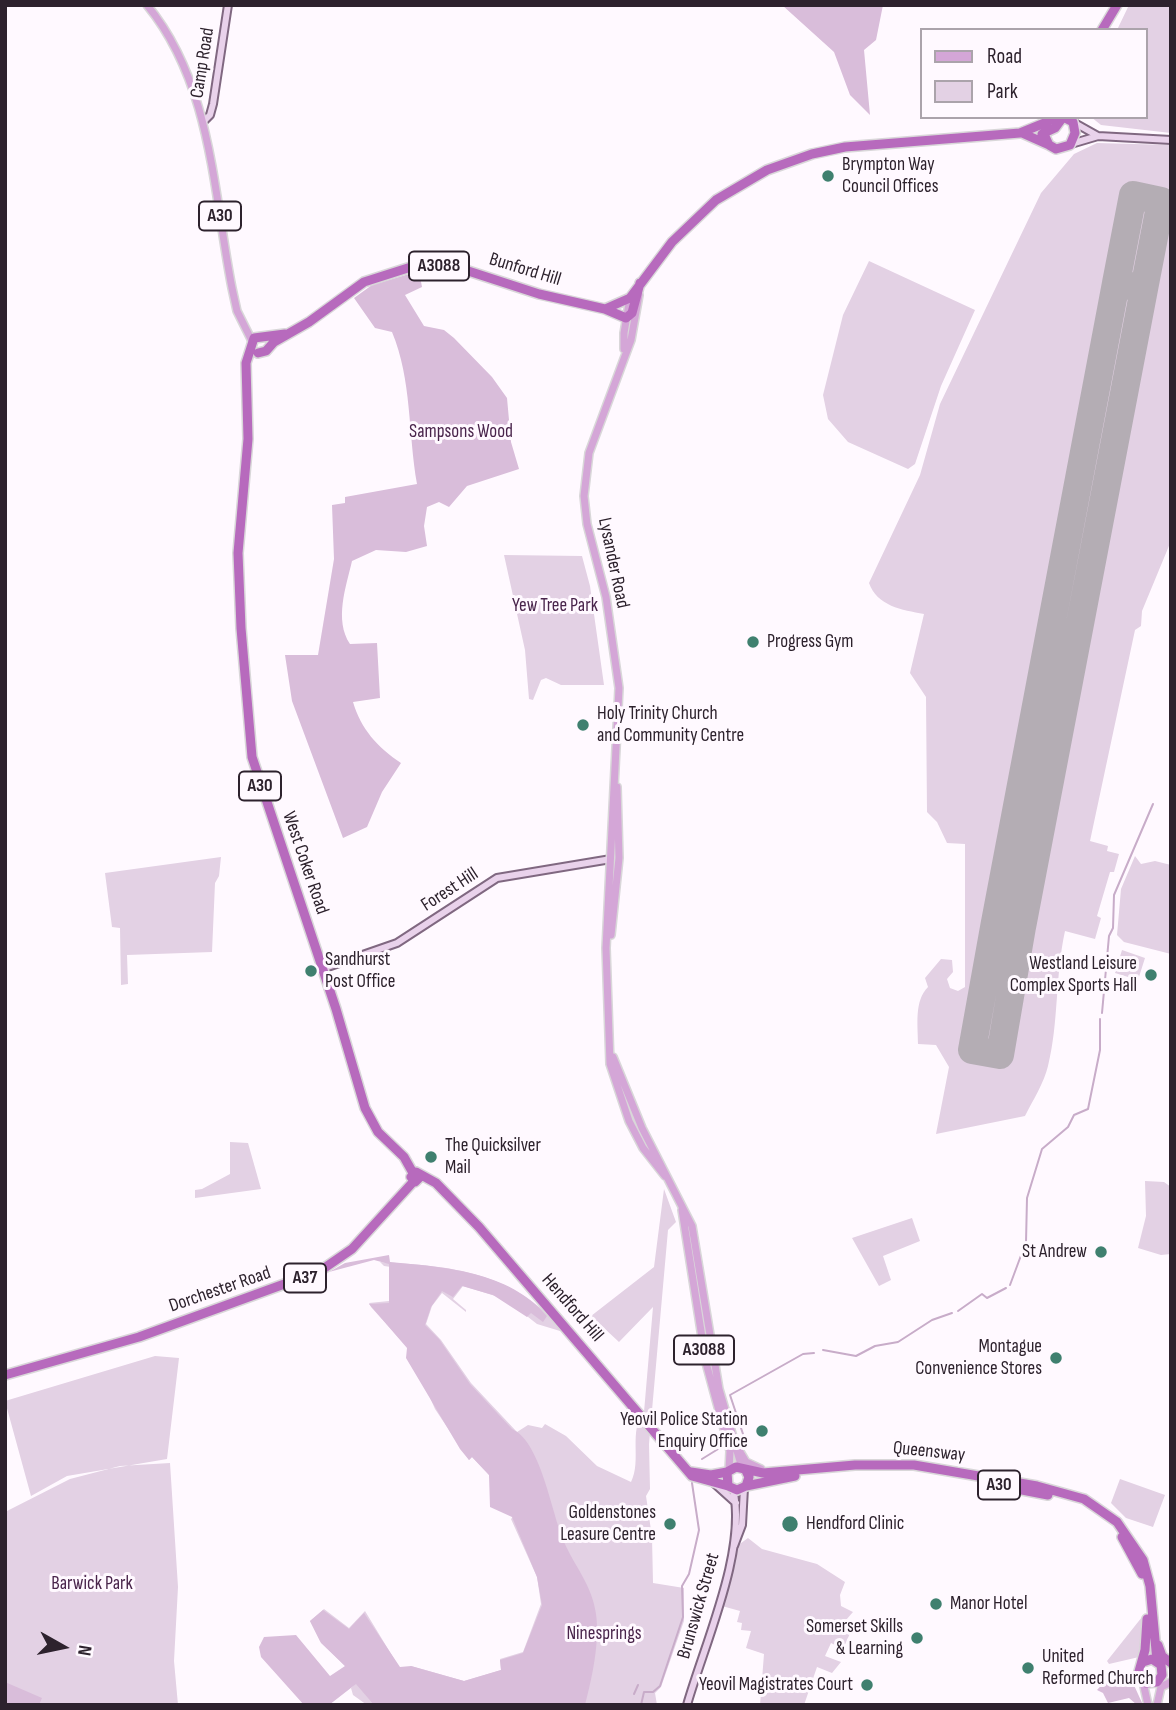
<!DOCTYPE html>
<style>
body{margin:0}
#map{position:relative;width:1176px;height:1710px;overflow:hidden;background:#fff9ff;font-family:"Sofia Sans Condensed",sans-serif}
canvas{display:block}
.frame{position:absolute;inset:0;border:7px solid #2d222d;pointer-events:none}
.legend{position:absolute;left:920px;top:28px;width:228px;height:91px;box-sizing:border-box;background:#fff9ff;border:2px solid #aba3ab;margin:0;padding:9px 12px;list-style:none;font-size:21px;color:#2d222d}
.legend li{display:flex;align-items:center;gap:14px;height:35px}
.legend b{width:35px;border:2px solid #aba3ab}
.north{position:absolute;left:28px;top:1612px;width:70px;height:70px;-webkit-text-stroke:5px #fff9ff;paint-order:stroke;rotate:99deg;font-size:19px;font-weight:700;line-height:28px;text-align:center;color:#2d222d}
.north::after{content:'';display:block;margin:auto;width:24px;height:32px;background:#2d222d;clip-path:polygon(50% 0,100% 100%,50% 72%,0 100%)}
</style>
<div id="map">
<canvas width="1176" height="1710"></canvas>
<div class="frame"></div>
<ul class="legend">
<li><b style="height:9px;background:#d4a6d7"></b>Road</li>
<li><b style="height:19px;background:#e3d1e4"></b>Park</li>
</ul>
<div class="north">N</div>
</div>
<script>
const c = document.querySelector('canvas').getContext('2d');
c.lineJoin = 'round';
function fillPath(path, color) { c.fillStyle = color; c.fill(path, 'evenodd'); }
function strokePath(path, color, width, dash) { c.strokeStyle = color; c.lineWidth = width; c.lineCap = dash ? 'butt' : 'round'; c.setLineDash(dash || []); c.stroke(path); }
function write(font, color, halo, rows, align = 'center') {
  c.font = font + ' "Sofia Sans Condensed",sans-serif'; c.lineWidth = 6; c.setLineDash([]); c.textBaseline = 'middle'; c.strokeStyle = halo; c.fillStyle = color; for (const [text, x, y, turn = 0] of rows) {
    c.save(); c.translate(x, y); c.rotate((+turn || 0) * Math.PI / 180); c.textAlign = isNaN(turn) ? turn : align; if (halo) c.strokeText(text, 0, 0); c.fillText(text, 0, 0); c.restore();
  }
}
fillPath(new Path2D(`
 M1129,5H1171V133L1101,125L1091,117H1146V30H1117Z
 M1097,143L1171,145V541L1142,611L1141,626L1135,630L1090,841L1108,846L1107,851L1119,854L1114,872H1110L1097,916L1101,918L1095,939L1065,931C1055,976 1059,1022 1048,1066C1044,1083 1033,1100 1025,1116L936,1134L949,1067L936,1045L918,1044C918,1025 914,1001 928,987L925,978L941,959L952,960L953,972L947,979L950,988L958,991L965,987V844L947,843L937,822L927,812L926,697L910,673L924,614C902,610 877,606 869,583L920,475L940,404L1041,193L1074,154Z
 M869,261L975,310L941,386L915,464L908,469L848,442L828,419L823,395L843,315Z
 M504,555L582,556L590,586L604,685H561L546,678L541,680L533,700L529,699L525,650Z
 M1135,856L1141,864L1155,861L1171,865V954L1124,942L1117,935L1121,889Z
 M221,857L219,876L215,883L212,952L127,955L128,984L121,985L120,928L112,927L105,873Z
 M1122,950L1145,958L1138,980L1115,973Z
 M230,1142L248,1143L261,1189L195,1198V1190L202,1189L230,1174Z
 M1145,1181L1164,1182L1171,1187V1254L1161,1255L1138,1248L1146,1216Z
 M664,1189L676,1222L668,1230L649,1444L650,1489L646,1496L652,1537L653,1583L684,1588V1621L661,1687L655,1693L657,1705H367L353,1695L351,1688L359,1680L320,1641L310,1621L324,1609L349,1628L365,1611L399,1667L409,1669L411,1666L464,1681L501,1670L500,1659L523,1652L541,1604L537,1577L511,1519L513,1517L489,1475L472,1457L469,1460L435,1409L408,1348L371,1307L369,1303L389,1301L391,1267L384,1266L380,1262C454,1266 510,1272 562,1328L560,1331L537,1324L505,1299L463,1286L453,1299L466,1310V1312L442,1293L432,1306L426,1324L441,1340L471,1383L517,1432L528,1425L542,1428L545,1424L566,1436L597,1466L631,1482C642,1460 628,1431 644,1412L653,1307L619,1342L591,1316L654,1267Z
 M912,1218L920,1241L883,1256L891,1280L879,1286L852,1238Z
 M155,1356L179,1358L167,1459L67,1476L31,1496L5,1401Z
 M170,1463L178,1587L174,1661L178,1705H5V1512L70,1479L120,1466Z
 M1120,1479L1165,1495L1153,1527L1126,1518L1111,1503Z
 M748,1538L762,1549L817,1564L845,1582L840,1595L841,1606L853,1612L846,1620L852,1629L843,1649L831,1643L825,1656L841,1662L832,1673L817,1667L804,1705H760L764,1654L746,1648L751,1631L741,1630L742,1623L737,1622L740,1611L722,1606L737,1546Z
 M1142,1617V1649L1139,1657L1109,1664L1107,1661Z`), '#e3d1e4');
fillPath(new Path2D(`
 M782,5H883L876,40L864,50L870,115L850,95L834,52Z
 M419,271L422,287L405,295L424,326L444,330L454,338L492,377L507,398L511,442L519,469L467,486L449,507L439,502L427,507L424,526L427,546L406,552L376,550L352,561C346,587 334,620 350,644L377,643L380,698L353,702C361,729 377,747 401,763L382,792L367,827L343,838L292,701L285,655H318L334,559L332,505L345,503V497L417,484C408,433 412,380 392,332L375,328L354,298L372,285Z
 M389,1255L390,1262C444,1267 509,1271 547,1316L543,1322L531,1313L527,1317L493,1295L462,1286L453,1297L442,1291L431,1307L425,1325L439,1339L470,1384L512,1429C541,1442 551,1511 564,1542C575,1567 592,1585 596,1614C600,1642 592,1678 585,1705H374L356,1684L329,1705H304L261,1657L259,1647L264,1637L296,1635L330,1676L345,1666L321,1643L310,1621L323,1610L349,1629L364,1613L400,1667L411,1666L464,1681L501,1670L500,1660L523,1653L542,1605L537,1577L512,1517L490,1507L489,1475L472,1457L469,1460L460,1449L406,1358L407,1348L369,1304L389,1303V1264L374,1260L329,1272L345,1263Z
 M1117,1677L1133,1683L1143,1705H1137L1129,1698L1108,1703L1103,1693L1097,1690L1107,1679Z
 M5,1682L42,1698L39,1705H5Z`), '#d9bdda');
strokePath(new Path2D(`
 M1102,1013L1109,936L1113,928L1114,895L1153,804
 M1010,1285L1026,1242L1027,1198L1042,1149L1068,1127L1074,1115L1088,1109L1100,1050V1019
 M958,1311L982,1294L987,1298L1006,1288
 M823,1350L856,1356L875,1346L898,1342L932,1320L952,1313
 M743,1434L730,1395L803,1354L814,1353
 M702,1459L723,1446
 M634,1694L638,1685
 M641,1705L644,1692H653L660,1686L683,1617L682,1586L689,1574L699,1530L692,1483`), '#c8acc9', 2);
strokePath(new Path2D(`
 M1133,195L1161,201L1144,289L1116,283Z
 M1116,283L1144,289L1022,927L995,922Z
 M995,922L1022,927L1000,1055L972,1050Z`), '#b4adb4', 28);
const secondary = new Path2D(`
 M203,122L210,115L213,104L228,5
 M1073,122L1098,136
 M1071,144L1098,136L1171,140
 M322,969L397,943L497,878L611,859
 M715,1484L736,1503
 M734,1546L742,1525L744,1488
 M687,1705C704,1645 748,1549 733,1489`);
const primary = new Path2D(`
 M147,5C212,84 213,192 232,288L237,311L252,341
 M639,295L631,340L589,453L584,496L587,524L606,597L619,688L606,948L610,1064L629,1121L643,1148L665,1176
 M624,349V333L630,298
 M611,935L619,858L617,787
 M613,1057L642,1128L692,1226L719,1389L742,1468
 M682,1210L706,1363L730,1451L729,1470
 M739,1450L746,1462L761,1469
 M1143,1682L1148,1705
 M1157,1705L1161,1687L1171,1682`);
const highway = new Path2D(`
 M1102,30L1117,5
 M1058,117L1048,121L1044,134L1049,145L1056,149L1070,145L1075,133L1073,122L1063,117
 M1022,133L1049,145
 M1042,134L1055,128L1063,117
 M605,309L630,298L672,242L716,200L767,170L812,154L845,147L1020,133L1047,122
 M285,334L254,338L246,363L248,439L238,553L241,628L252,757L336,1009L365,1108L378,1132L404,1157L413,1173
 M258,353L266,351L274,342L309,322L364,282L411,267L459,268L539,294L605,309L626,318L632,313L640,283
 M420,1177L415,1182L411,1177L416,1172L436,1183L479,1227L692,1476L728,1486
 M5,1375L139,1337L320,1271L352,1249L414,1181
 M746,1471L749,1477L746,1486L737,1490L728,1486L727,1472L736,1467L763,1473L855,1465H914L1037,1486L1084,1499L1117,1522L1143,1560L1150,1586L1157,1661
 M691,1472L711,1475L727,1472
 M746,1486L795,1476
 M1017,1489L1048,1495
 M1122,1537L1142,1574
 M1158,1645L1162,1656L1171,1663
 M1143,1662L1152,1659L1161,1665L1162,1675L1157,1682L1146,1683L1138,1675L1145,1650L1147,1619`);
strokePath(secondary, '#806881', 10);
strokePath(primary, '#d9d7d9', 10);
strokePath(highway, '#d9d7d9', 12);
strokePath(secondary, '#e9d2eb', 6);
strokePath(primary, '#d4a6d7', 7);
strokePath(highway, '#b76abd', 9);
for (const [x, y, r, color] of [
 [828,176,7,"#3f806f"],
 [753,642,7,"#3f806f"],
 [583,725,7,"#3f806f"],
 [311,971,7,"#3f806f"],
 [1151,975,7,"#3f806f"],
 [431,1157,7,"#3f806f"],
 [1101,1252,7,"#3f806f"],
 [1056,1358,7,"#3f806f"],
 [762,1431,7,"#3f806f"],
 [670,1524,7,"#3f806f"],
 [790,1524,9,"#3f806f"],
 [936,1604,7,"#3f806f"],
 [917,1638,7,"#3f806f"],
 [1028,1668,7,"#3f806f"],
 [867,1685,7,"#3f806f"]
]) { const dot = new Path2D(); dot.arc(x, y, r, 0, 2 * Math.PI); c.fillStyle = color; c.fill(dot); strokePath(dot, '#fff9ff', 2.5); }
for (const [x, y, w] of [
 [220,216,42],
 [439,266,60],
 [260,786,42],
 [305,1278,42],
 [704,1350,60],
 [999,1485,42]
]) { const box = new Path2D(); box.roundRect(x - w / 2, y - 14.5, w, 29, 5); c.fillStyle = '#fff9ff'; c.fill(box); strokePath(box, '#2d222d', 2); }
write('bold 18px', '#2d222d', null, [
 ["A30",220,216],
 ["A3088",439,266],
 ["A30",260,786],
 ["A37",305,1278],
 ["A3088",704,1350],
 ["A30",999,1485]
]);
write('19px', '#2d222d', '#fff9ff', [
 ["Camp Road",203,63,-81],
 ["Bunford Hill",525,270,17],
 ["Lysander Road",613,563,78],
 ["West Coker Road",305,863,71],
 ["Forest Hill",450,890,-33],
 ["Dorchester Road",220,1290,-19],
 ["Hendford Hill",572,1308,49],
 ["Queensway",929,1452,6],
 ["Brunswick Street",699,1606,-74]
]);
write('19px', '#2d222d', '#fff9ff', [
 ["Brympton Way",842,165],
 ["Council Offices",842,187],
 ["Progress Gym",767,642],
 ["Holy Trinity Church",597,714],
 ["and Community Centre",597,736],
 ["Sandhurst",325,960],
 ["Post Office",325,982],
 ["Westland Leisure",1137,964,"right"],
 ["Complex Sports Hall",1137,986,"right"],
 ["The Quicksilver",445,1146],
 ["Mail",445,1168],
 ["St Andrew",1087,1252,"right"],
 ["Montague",1042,1347,"right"],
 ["Convenience Stores",1042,1369,"right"],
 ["Yeovil Police Station",748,1420,"right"],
 ["Enquiry Office",748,1442,"right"],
 ["Goldenstones",656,1513,"right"],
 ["Leasure Centre",656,1535,"right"],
 ["Hendford Clinic",806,1524],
 ["Manor Hotel",950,1604],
 ["Somerset Skills",903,1627,"right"],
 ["& Learning",903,1649,"right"],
 ["United",1042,1657],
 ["Reformed Church",1042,1679],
 ["Yeovil Magistrates Court",853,1685,"right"]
], 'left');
write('19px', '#49244b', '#fff9ff', [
 ["Sampsons Wood",461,432],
 ["Yew Tree Park",555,606],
 ["Barwick Park",92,1584],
 ["Ninesprings",604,1634]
]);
</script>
